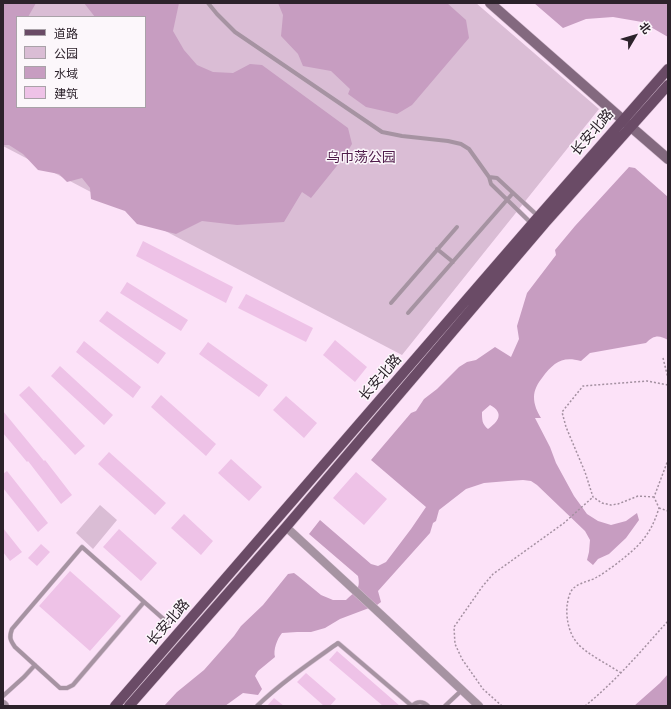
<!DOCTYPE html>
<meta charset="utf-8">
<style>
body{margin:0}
#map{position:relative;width:671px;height:709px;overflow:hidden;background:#fce2f8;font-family:"Roboto Condensed","Noto Sans SC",sans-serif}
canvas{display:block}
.frame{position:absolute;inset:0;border:4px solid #2c222b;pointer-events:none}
.legend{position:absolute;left:16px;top:16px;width:130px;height:92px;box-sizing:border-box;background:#fcf7fb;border:1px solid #a9a2a8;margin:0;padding:5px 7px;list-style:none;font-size:12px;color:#2c222b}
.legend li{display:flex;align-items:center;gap:8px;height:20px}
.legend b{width:20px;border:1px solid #a9a2a8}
.north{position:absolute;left:615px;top:16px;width:40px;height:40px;-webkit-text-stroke:3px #fcf7fb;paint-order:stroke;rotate:52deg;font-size:11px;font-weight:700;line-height:16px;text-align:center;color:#2c222b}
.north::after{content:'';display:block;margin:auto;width:14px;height:18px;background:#2c222b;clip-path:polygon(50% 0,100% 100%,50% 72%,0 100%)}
</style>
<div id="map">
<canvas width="671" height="709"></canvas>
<div class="frame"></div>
<ul class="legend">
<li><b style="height:5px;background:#6a4b66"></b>道路</li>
<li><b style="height:11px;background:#dabdd5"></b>公园</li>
<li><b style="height:11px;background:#c79dc1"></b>水域</li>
<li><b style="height:11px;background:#eec2e7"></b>建筑</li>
</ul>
<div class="north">北</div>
</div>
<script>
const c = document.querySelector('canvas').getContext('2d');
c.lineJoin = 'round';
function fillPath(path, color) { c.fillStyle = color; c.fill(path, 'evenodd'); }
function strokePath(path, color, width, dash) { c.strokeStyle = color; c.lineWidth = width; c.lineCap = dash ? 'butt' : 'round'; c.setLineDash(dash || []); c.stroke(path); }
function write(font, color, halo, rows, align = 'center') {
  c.font = font + ' "Roboto Condensed","Noto Sans SC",sans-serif'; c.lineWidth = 3; c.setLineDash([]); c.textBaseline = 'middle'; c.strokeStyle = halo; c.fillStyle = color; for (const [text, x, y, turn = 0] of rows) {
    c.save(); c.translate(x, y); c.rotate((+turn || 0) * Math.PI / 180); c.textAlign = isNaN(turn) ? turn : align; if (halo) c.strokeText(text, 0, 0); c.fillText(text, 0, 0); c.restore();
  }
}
fillPath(new Path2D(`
 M3,3H476L599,109L402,355L3,146ZM17,17H145V107H17Z
 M100,505L117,520L93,549L76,533Z`), '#dabdd5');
fillPath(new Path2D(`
 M3,3H36L28,17H17V107H145V17H95L84,3H179L173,31L184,50L197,65L213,72L233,73L250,64L262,65L348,128L352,144L344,157L311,198L302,192L284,222L237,225L202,221L176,234L137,224L125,211L91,199L90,188L82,178L67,182L59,174L38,170L23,154L9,145H3Z
 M278,3H447L466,20L469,38L412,105L397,114L366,107L348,94L350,89L331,71L303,66L298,54L281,36L283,15Z
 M534,3H668V37L642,22L613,17L586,19L563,28Z
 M629,167L635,168L668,197V340C659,335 654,335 646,343L590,353L581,361C562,356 554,362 542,378C538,383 534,390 534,397C534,405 537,411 541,418H535L550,447L556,463L574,496L587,514L598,521L611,525L626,521L637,513L639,520L626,538L609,554L598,559L593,565L587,560L589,552L590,540L585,531L537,485L531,481L523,480L508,481L484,483L466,489L439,510L436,521L433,523L430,533L378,591L381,602L377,605L340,619L325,628L311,632H297L282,633C277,639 273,650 275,657L258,671L255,676L262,689L258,695L243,693L225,706H164L177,692L204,670L234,636L241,626L263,605L288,574L294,573L298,576L321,595L333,600H346C355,591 361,590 358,576L309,534L320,520L371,564L378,566L386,562L411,529L426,507L371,460L411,413L416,411L424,399L437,389L459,367L467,362L476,360L495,347L511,357L519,339L517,326L527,293L556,255L555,250L575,226ZM490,405C505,413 498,422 488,429C482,424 482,420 482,412Z
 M668,674V706H634L660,683Z`), '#c79dc1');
fillPath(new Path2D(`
 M143,241L233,287L226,303L136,256Z
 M127,282L188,320L181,331L120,293Z
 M246,294L313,328L306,342L238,308Z
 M107,311L166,353L158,364L99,321Z
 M335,340L367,367L355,382L323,355Z
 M84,341L141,387L133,398L76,352Z
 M208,342L268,385L259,397L199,354Z
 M60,366L113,415L104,425L51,376Z
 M29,386L85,446L75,455L19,395Z
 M161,395L216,444L206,456L151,407Z
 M286,396L317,423L304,438L273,410Z
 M3,411L44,461L45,460L72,495L61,504L28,461L27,462L3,433Z
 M109,452L166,503L155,515L98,464Z
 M231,459L262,487L249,501L218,473Z
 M7,471L48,523L38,532L3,488V474Z
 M356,472L387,499L364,525L333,498Z
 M184,514L213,541L201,555L171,528Z
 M3,528L22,552L10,561L3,552Z
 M119,529L157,563L141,581L103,547Z
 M41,544L50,552L37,566L28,558Z
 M70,571L121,616L90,651L39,606Z
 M337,651L400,706H383L329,660Z
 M306,673L336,699L330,706H324L297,682Z
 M274,698L284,706H267Z`), '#eec2e7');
const service = new Path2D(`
 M208,3L217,14L235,32L382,132L402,136L448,141L461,144L469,149L489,177
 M531,223L491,184L489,177L497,178L539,217
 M437,249L453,262
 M391,303L457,227
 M408,313L513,193
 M144,602L73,685L67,688H60L15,647C10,640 9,637 12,629L82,547L168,623
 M3,696L24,677L35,665
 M257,706C282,682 310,663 338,643L412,706
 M412,706C417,701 423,701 428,706
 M445,706L462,690`);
const minor = new Path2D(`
 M286,527L375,609L479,706`);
const tertiary = new Path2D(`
 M3,705L4,706`);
const secondary = new Path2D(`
 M490,3L623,120L668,159`);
const primary = new Path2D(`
 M115,706L532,224L668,69
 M129,706L286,527L545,223L668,85`);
strokePath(service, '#d7bfd3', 5);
strokePath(minor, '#d7bfd3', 9);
strokePath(tertiary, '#d7bfd3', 11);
strokePath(secondary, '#d7bfd3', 11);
strokePath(primary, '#d7bfd3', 11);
strokePath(new Path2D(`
 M663,358L668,378
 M654,497L638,496L618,504L611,505L602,503L593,497L585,472L566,427L562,412L583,386L647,381L668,385
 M659,508L668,511
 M621,673C609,665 587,654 578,644C569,634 566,619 567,606C568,600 569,591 575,587C581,582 591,581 597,577C603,574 609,569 615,565C638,547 650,537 659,508L654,497L668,460
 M502,706L483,689L462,659L455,644L454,627L482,587L493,574L564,523L593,497
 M585,706C616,681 642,650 668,621`), '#a490a1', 1.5, [2, 2]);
strokePath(service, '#a693a2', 4);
strokePath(minor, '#a693a2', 8);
strokePath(tertiary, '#a693a2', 10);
strokePath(secondary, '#83697f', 10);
strokePath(primary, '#6a4b66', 10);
write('14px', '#2c222b', '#fcf7fb', [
 ["长安北路",593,133,-49],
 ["长安北路",381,378,-49],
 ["长安北路",169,623,-49]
]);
write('14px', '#501d4b', '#fcf7fb', [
 ["乌巾荡公园",361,158]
]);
</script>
